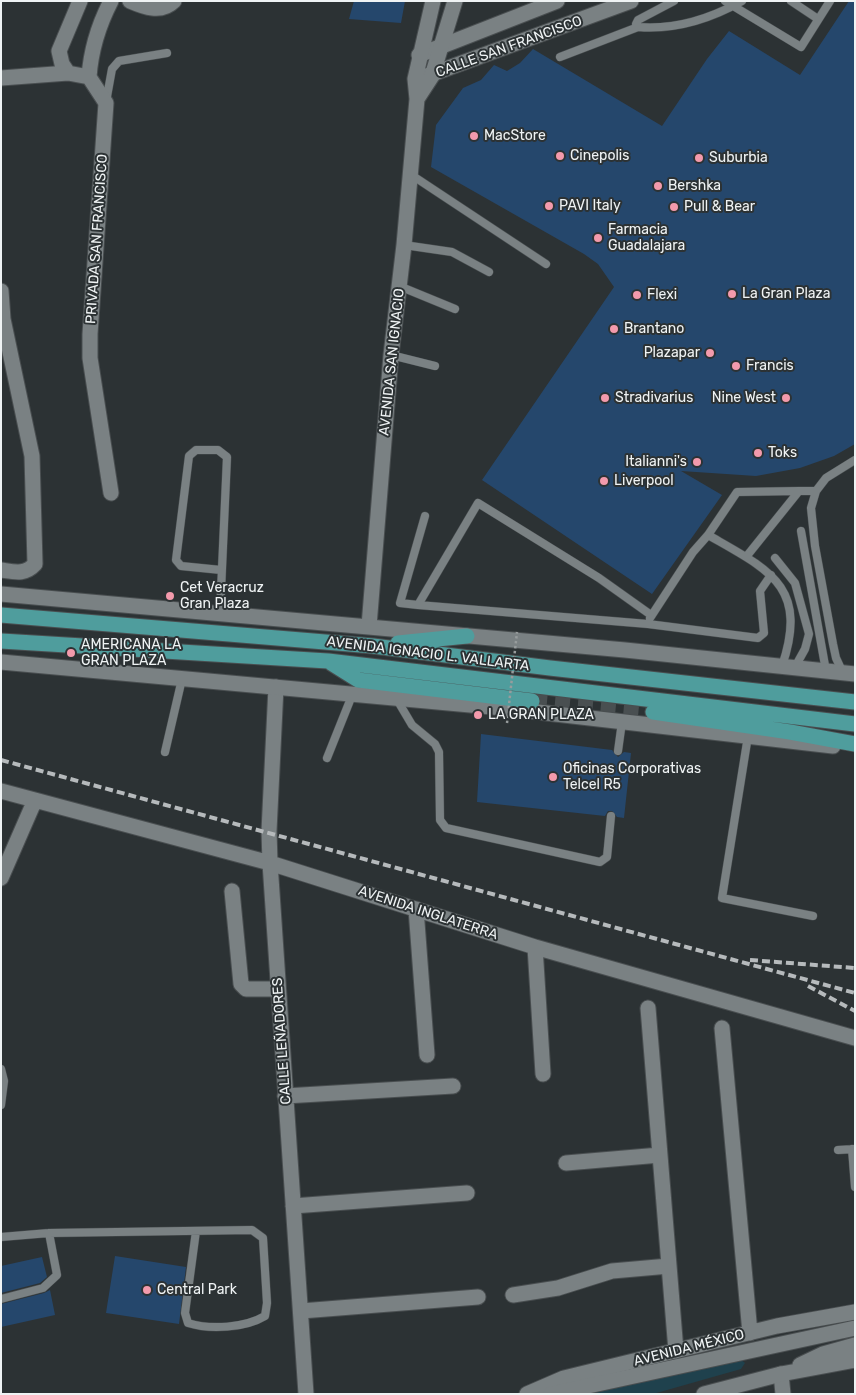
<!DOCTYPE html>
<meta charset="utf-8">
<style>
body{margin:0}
#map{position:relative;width:856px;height:1395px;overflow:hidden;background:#2c3234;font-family:Rubik,sans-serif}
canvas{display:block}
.frame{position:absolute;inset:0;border:2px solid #eff3f4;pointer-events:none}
</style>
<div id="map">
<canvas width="856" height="1395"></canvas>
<div class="frame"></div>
</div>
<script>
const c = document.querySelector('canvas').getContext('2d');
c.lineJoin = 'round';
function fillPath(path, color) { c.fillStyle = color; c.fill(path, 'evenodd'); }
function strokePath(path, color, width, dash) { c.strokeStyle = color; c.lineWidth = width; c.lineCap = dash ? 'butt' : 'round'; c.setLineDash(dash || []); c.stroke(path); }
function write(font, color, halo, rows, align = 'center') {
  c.font = font + ' Rubik,sans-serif'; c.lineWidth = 4; c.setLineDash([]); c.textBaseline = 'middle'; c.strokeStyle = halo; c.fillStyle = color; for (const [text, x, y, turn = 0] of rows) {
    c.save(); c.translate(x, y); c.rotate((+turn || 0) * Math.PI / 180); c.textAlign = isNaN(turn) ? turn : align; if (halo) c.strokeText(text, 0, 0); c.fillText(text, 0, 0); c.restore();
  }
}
fillPath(new Path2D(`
 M738,1357L745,1363L741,1369L653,1394H567Z`), '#1f414d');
fillPath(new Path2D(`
 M354,1H405L401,23L349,19Z
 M849,1H855V444L834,456L800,468L756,476L681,471L722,495L652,594L482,480L614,287L598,264L584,254L431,167L436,125L463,88L481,80L494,65L507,71L520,63L533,49L662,126L707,59L729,31L800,75Z
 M481,734L612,750L618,757L624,752L631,753L624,818L617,817L612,811H608L605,816L477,802Z
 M115,1256L186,1267L179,1324L106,1313Z
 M42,1257L47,1277L40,1283L1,1293V1266Z
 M50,1290L55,1315L1,1327V1304L44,1293Z`), '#25476c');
strokePath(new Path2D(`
 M532,701L653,712`), '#494f51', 15, [15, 8]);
const service = new Path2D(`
 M674,1L638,20L636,24L638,27C675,30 710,19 742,1
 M725,1L801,47L830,1
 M791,1L818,19
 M560,57L638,27
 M106,102L112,69L119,61L167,53
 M410,174L546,264
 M404,245L452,252L489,272
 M399,286L455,309
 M391,355L435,366
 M801,531L826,671
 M708,535C769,570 809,586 782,666
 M746,557L799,491H816
 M775,558L795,583L809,634L805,649L795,667
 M418,605L400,603L425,516
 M220,613L227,457L218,450H196L189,456L176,560L181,566L221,570
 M651,615L599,578L478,503L418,605L648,624L758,638L764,633L760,591L771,575
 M650,618L693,552L708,535L737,492L799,491
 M843,673L836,658L833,644L815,546L811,508L816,491L826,478L855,460
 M396,698L412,725L435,744L439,752L440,820L446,828L600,862L607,857L611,816
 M748,736L722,898L813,916
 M618,751L622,722
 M165,752L182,679
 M327,758L353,693
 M1,1069L4,1081L1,1105
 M852,1149L855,1187
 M838,1150L855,1149
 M1,1237L49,1233L252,1230L263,1238L267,1303L265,1316C245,1328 210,1330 188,1323L185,1313L196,1231
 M1,1299L43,1288L57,1275L49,1233`);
const minor = new Path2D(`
 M130,1C144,7 161,14 174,1
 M419,55L557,1
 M68,73L62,64L59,51L80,1
 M89,77C91,49 98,26 111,1
 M1,78L68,73L89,77L106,103L90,334V358L111,493
 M421,78L631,1
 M1,291L3,319L32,456L35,564C25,575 15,572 1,570
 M276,687L269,831L270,863L306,1394
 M1,791L270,863L535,947L855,1038
 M1,878L35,800
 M232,891L241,984L246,989H278
 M416,909L427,1055
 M535,947L543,1074
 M648,1008L676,1351
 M722,1028L750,1333
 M285,1096L453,1086
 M566,1163L660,1155
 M293,1206L467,1193
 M513,1295L558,1288L612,1271L669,1266
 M301,1311L478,1297
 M781,1374L783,1394
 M527,1394L564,1378L777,1326L855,1312`);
const tertiary = new Path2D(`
 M417,99L432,76L455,1
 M369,626L391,355L404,245L417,99L415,79L433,1`);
const secondary = new Path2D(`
 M1,594L625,650L855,674
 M1,662L503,708L833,746
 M800,1365L823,1354L855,1345
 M551,1394L855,1328
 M704,1394L781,1374L855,1360`);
const primary = new Path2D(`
 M1,615L373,646L550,668L855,702
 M1,641L328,661L855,724
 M398,643L467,636
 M331,663L358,680L532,701
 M653,712L790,732L855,744`);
strokePath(service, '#494e50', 9);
strokePath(minor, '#494e50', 17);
strokePath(tertiary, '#494e50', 17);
strokePath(secondary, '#494e50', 17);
strokePath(primary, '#494e50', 17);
strokePath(service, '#7a8183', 8);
strokePath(minor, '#7a8183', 15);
strokePath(tertiary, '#7a8183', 15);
strokePath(secondary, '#7a8183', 15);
strokePath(primary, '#4f9d9d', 15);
strokePath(new Path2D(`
 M1,760L855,993
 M750,960L855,968
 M808,986L855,1011`), '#b6babc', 4, [8, 4]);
strokePath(new Path2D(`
 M507,723L517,632`), '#979c9d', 2.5, [2.5, 2.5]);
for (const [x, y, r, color] of [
 [474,136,5,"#f39aac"],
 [560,156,5,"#f39aac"],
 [699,158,5,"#f39aac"],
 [658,186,5,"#f39aac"],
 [549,206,5,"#f39aac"],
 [674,207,5,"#f39aac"],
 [598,238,5,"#f39aac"],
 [732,294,5,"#f39aac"],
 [637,295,5,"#f39aac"],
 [614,329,5,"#f39aac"],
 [710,353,5,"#f39aac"],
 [736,366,5,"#f39aac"],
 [605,398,5,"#f39aac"],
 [786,398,5,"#f39aac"],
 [758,453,5,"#f39aac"],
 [697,462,5,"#f39aac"],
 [604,481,5,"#f39aac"],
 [170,596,5,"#f39aac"],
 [71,653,5,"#f39aac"],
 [478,715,5,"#f39aac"],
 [553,777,5,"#f39aac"],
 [147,1290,5,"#f39aac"]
]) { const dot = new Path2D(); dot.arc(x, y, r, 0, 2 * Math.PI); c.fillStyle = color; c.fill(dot); strokePath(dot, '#2c3234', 2); }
write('14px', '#eff3f4', '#2c3234', [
 ["CALLE SAN FRANCISCO",509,47,-20],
 ["PRIVADA SAN FRANCISCO",97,239,-86],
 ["AVENIDA SAN IGNACIO",392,362,-84],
 ["AVENIDA IGNACIO L. VALLARTA",428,654,7],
 ["AVENIDA INGLATERRA",428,913,18],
 ["CALLE LEÑADORES",282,1041,-94],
 ["AVENIDA MÉXICO",689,1348,-14]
]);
write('14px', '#eff3f4', '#2c3234', [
 ["MacStore",484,136],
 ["Cinepolis",570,156],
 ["Suburbia",709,158],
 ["Bershka",668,186],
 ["PAVI Italy",559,206],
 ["Pull & Bear",684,207],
 ["Farmacia",608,230],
 ["Guadalajara",608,246],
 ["La Gran Plaza",742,294],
 ["Flexi",647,295],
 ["Brantano",624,329],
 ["Plazapar",700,353,"right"],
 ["Francis",746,366],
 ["Stradivarius",615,398],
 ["Nine West",776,398,"right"],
 ["Toks",768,453],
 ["Italianni's",687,462,"right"],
 ["Liverpool",614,481],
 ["Cet Veracruz",180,588],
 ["Gran Plaza",180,604],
 ["AMERICANA LA",81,645],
 ["GRAN PLAZA",81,661],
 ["LA GRAN PLAZA",488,715],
 ["Oficinas Corporativas",563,769],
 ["Telcel R5",563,785],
 ["Central Park",157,1290]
], 'left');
</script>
